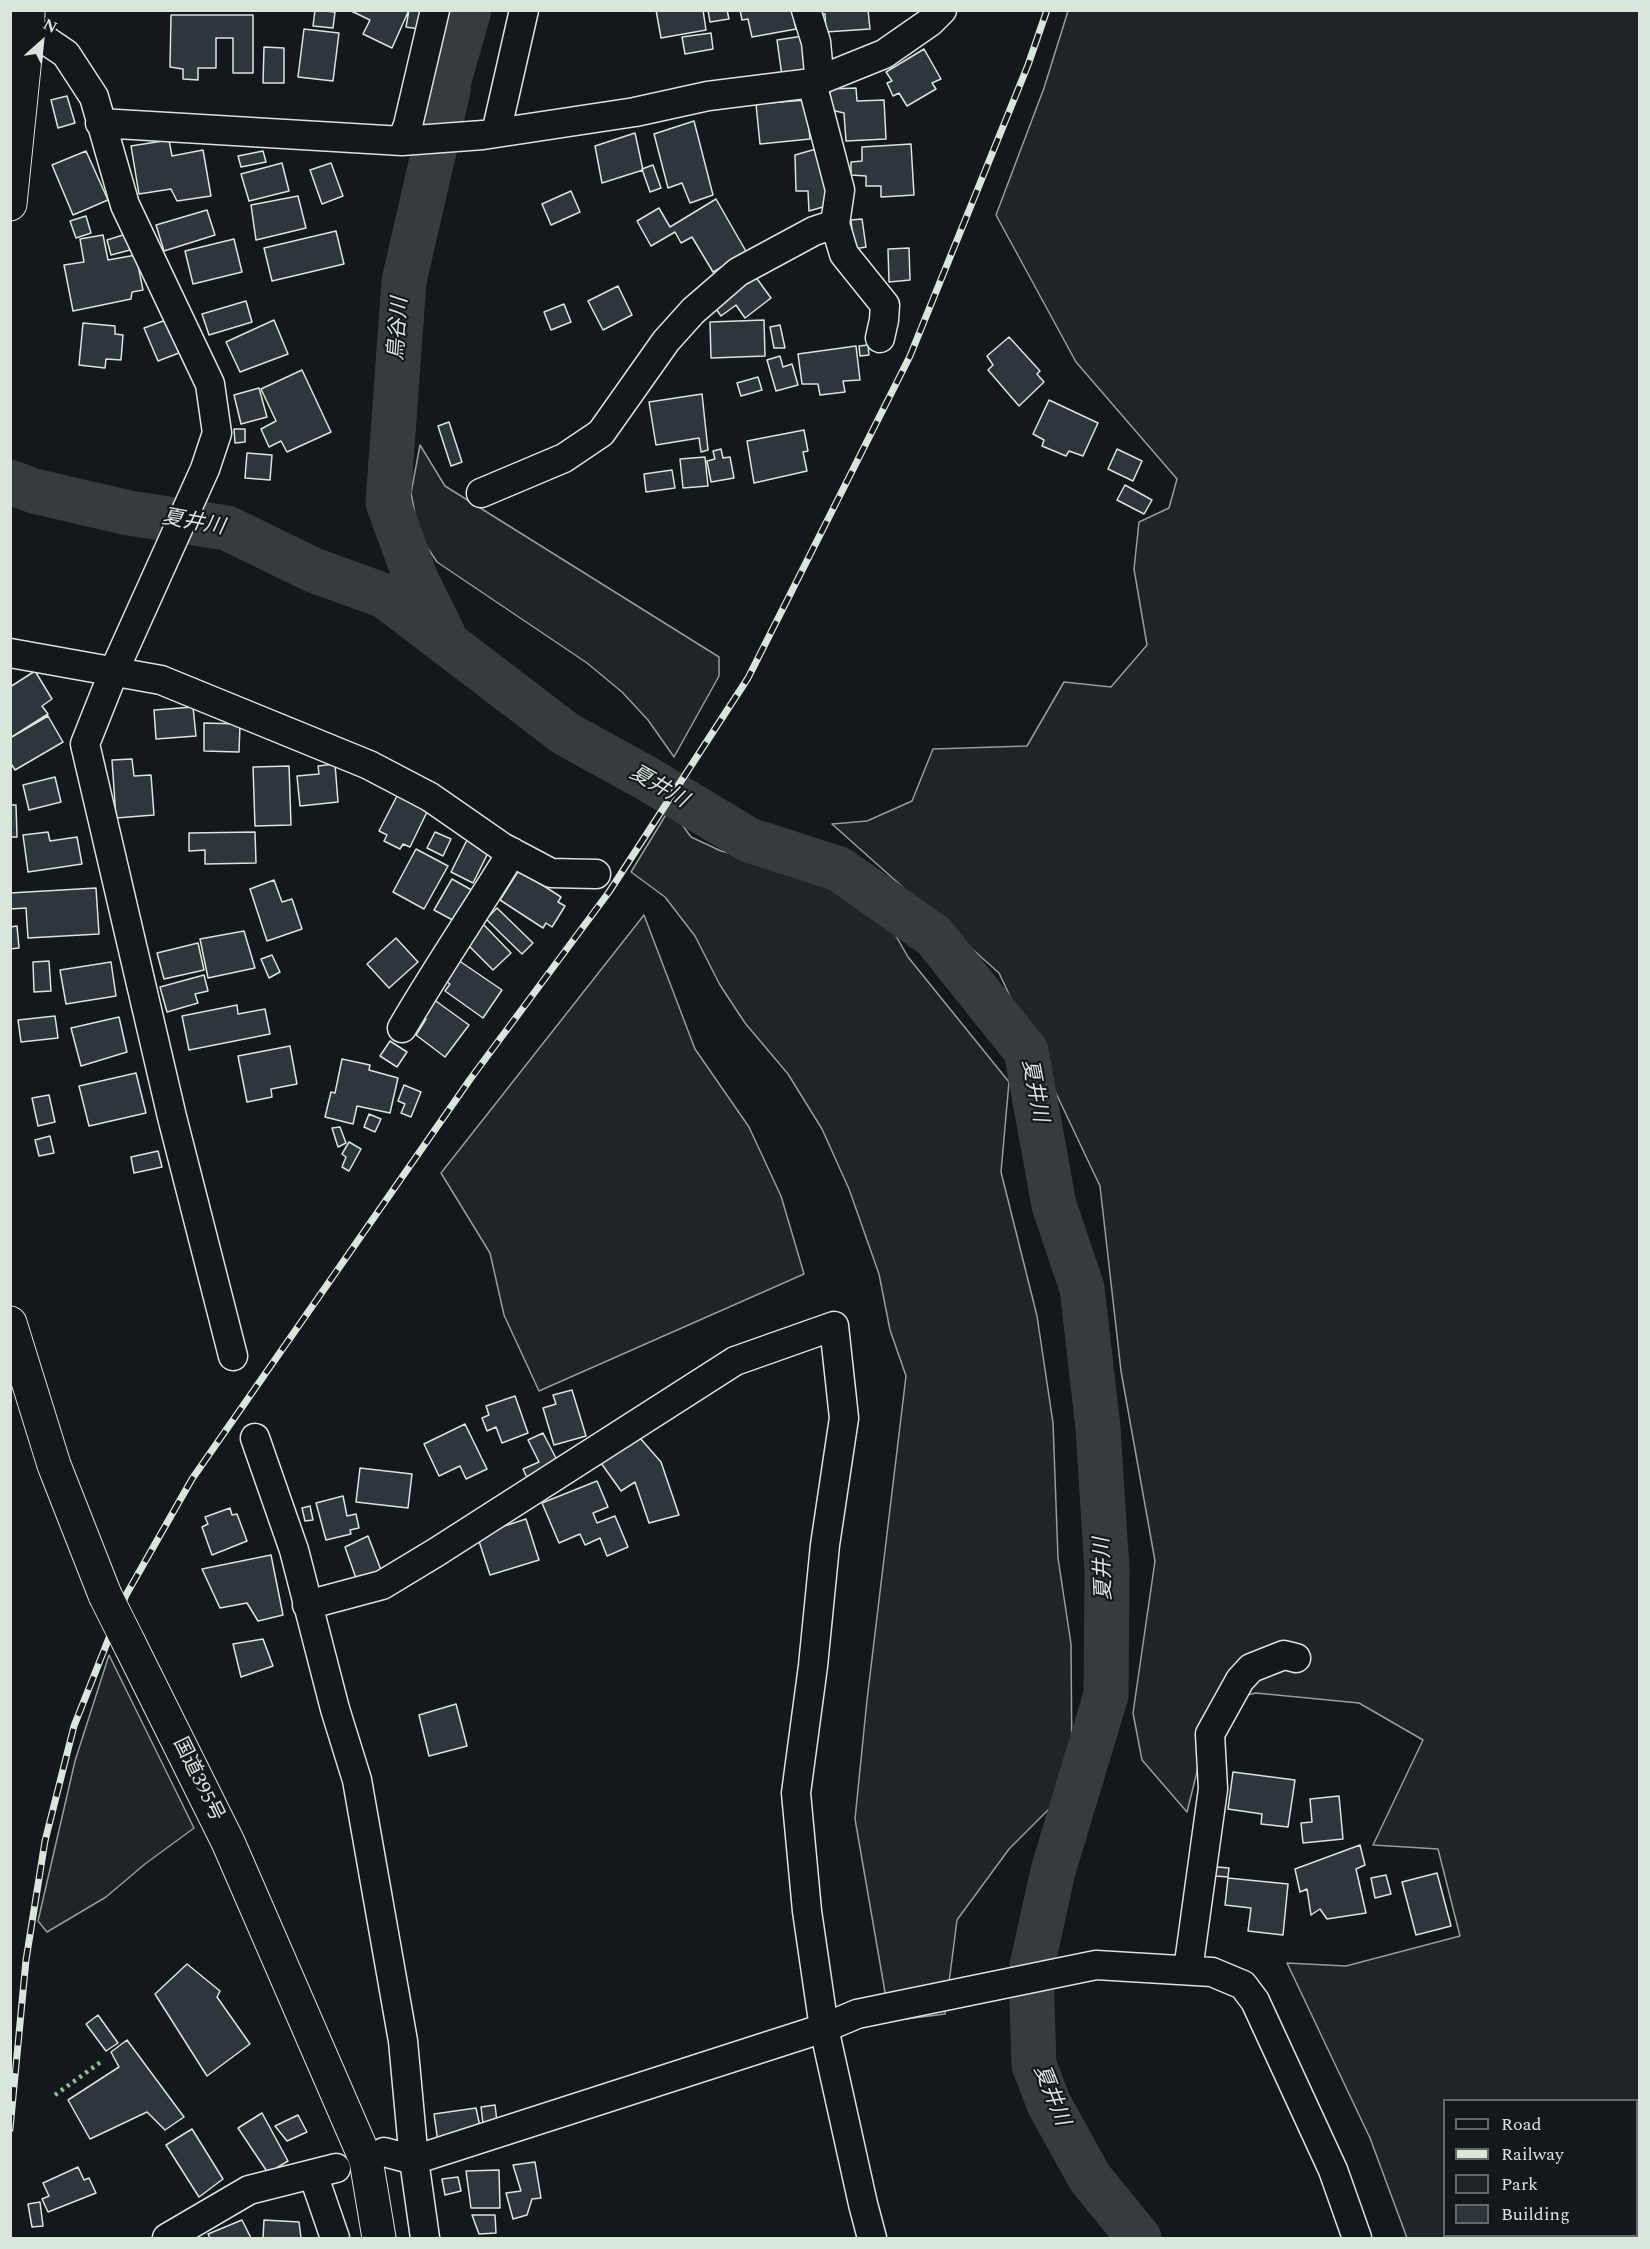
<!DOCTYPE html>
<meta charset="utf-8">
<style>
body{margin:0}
#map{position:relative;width:1650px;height:2249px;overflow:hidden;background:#14181c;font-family:Spectral,serif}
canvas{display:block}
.frame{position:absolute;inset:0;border:12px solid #d8e6dc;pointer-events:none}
.legend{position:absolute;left:1443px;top:2099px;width:195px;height:138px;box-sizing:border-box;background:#14181c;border:2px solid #626a69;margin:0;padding:8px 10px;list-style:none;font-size:18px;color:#d8e6dc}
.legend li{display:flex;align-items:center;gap:12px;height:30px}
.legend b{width:30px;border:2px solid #626a69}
.north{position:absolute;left:12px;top:12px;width:60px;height:60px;-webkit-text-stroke:4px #14181c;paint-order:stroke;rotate:27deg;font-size:16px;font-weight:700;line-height:24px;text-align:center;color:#d8e6dc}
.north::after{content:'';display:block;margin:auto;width:21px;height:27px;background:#d8e6dc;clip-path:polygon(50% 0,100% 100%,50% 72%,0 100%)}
</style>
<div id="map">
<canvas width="1650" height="2249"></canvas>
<div class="frame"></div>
<ul class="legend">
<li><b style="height:8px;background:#14181c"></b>Road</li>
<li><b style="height:8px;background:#d8e6dc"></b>Railway</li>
<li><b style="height:16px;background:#202428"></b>Park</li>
<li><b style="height:16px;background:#2c363c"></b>Building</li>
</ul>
<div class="north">N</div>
</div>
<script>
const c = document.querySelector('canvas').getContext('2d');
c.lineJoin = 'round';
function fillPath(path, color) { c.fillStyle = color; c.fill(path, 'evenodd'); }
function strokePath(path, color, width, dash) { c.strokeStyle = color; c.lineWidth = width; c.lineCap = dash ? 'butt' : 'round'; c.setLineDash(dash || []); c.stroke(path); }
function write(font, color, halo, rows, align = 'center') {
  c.font = font + ' Spectral,"Noto Sans JP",serif'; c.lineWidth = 4.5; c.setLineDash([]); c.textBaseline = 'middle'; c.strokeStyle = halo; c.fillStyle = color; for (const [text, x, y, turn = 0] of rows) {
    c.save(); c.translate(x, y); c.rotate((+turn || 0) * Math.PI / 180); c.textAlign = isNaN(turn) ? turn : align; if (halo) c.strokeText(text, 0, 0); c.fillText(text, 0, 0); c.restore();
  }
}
const green = new Path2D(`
 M1068,11H1639V2238H1407L1370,2138L1287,1963L1346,1966L1460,1936L1438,1849L1373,1845L1423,1740L1359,1703L1256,1693L1214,1703L1187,1812L1142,1760L1133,1713L1155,1561L1121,1371L1100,1186L999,973L832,824L867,821L912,801L933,749L1027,746L1064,682L1111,687L1147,645L1134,569L1139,522L1169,508L1177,479L1076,362L996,215L1044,88ZM1444,2100H1636V2236H1444Z
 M420,445L445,486L719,657V676L674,757L648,720L622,692L587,663L437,562L419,535L411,493Z
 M670,808L691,837L721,851L819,874L855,893L883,913L908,957L1009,1082L1001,1172L1037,1316L1053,1423L1058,1558L1071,1644L1072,1774L1057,1801L1009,1849L957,1920L945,2014L890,2021L855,1819L867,1700L906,1376L890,1330L879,1274L849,1189L822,1129L788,1074L745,1023L720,985L695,936L665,897L631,872Z
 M644,915L695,1049L749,1127L781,1196L804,1274L539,1391L504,1315L490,1253L441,1173Z
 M109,1655L194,1828L145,1864L106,1897L47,1932L38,1921L75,1761Z`);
fillPath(green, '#202428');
strokePath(green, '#939e99', 1.5);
strokePath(new Path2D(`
 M10,482L34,491L129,513L227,528L313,570L385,596L566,734L646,778L749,840L839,869L934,936L1026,1051L1054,1205L1082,1288L1098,1428L1107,1570L1106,1695L1053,1871L1031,1971L1034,2065L1049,2104L1090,2178L1139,2238
 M443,634L416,579L388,503L404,281L448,90L449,80L469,10`), '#363b3e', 45);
const building = new Path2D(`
 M315,10L335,12L333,28L313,26Z
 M349,10H409L392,48L363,34L370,20Z
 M409,10H422L419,29L406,27Z
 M656,10H703L706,30L661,38Z
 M708,10H727L729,19L710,22Z
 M740,10H792L796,29L752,37L748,19L742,20Z
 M815,10H868L870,29L826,32L825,14H815Z
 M171,15H253V73H233V38H216V68H198V80L183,79V69L170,67Z
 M304,29L339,33L333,81L298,77Z
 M711,33L713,49L685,54L682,37Z
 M803,36L809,72L782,76L777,40Z
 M264,47L284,48V83H263Z
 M924,49L941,79L932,83L936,89L907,106L899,93L893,96L887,83L892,81L886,72Z
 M856,88L857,101L884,100L886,139L846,141L844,113L831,110L830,89Z
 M67,96L75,123L58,128L51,100Z
 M806,100L810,139L760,144L756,104Z
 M694,121L713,195L690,203L682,183L668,188L654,134Z
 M635,133L643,170L602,183L595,146Z
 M169,140L172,156L203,150L211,196L177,201L171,189L139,194L131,146Z
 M911,144L914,195L881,197V186H866V176L851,175V162L862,161V147Z
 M816,149L833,204L809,211L808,191H796L795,155Z
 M86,151L108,200L73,215L52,165Z
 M263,151L266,162L241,167L238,156Z
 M282,163L289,191L249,201L241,174Z
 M331,163L343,196L322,204L310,170Z
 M653,165L661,188L650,192L642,169Z
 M571,191L580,212L551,225L542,204Z
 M298,196L306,228L256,240L251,205Z
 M716,199L747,253L713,272L692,237L681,243L675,232L651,246L637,221L659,208L670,227Z
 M207,210L215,235L164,251L156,225Z
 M86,216L91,233L76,238L70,221Z
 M862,219L866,247L854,249L851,220Z
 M336,231L344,264L272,281L264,248Z
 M126,234L130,250L111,255L107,240Z
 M103,235L108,260L136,255L143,290L132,292L131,299L73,311L64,265L84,262L80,239Z
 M234,239L242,272L193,284L185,251Z
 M909,248L910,280L889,282L888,249Z
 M755,276L771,298L745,318L736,305L721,316L714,306Z
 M618,286L632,315L603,330L588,301Z
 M246,301L252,322L209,335L202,314Z
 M564,304L571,322L551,330L544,312Z
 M166,320L179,353L158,361L144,328Z
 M274,320L288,354L240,372L226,342Z
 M764,320L765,356L711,358L710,322Z
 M83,323L115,326V334L123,335L121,360L106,359L105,368L79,365Z
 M780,325L785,348H774L770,327Z
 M1009,337L1040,371L1037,374L1044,382L1019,406L988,370L993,365L987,356Z
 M868,345L869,355L860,356L859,346Z
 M856,346L860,380L843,381L845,392L820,395L818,384H802L798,354Z
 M780,356L783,367L792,364L798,385L776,391L767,360Z
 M302,370L331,432L287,452L281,441L269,447L261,429L276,421L261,389Z
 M758,377L762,390L741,396L737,383Z
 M259,388L267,417L241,424L234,395Z
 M702,394L708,450L701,452L699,438L656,445L649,402Z
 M1049,400L1098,423L1083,456L1069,451L1066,456L1042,446L1044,440L1033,434Z
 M449,422L462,462L451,466L438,426Z
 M234,429H245V442L235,443Z
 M804,430L808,451L803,452L807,471L754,483L747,441Z
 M721,449L723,458L730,457L734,478L711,482L707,461L715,459L713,451Z
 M1117,449L1142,461L1133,481L1108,469Z
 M247,453L272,455L270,480L245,478Z
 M705,457L708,486L683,488L680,459Z
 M672,470L675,488L646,492L644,474Z
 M1125,485L1152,500L1144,514L1117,500Z
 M35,671L52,699L42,706L48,714L10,738V687Z
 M193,707L196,736L156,739L154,710Z
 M48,716L63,742L15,770L10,762V738Z
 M204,723L240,724L239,752L204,751Z
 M132,759L134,776L151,775L154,815L116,818L112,760Z
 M335,764L338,802L300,806L297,776L319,774L318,766Z
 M289,766L291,825L255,826L253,767Z
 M55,777L61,802L29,810L23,785Z
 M398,794L428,810L410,847L403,844L400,849L384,841L387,835L379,831Z
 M10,805H16L17,837H10Z
 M48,832L50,841L77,837L82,864L28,872L23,835Z
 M255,832L256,863L205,864V850L189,851V833Z
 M435,832L451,839L443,856L427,848Z
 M467,840L489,851L473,883L451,872Z
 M416,849L448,866L424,909L393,892Z
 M519,870L561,897L558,902L565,906L552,927L546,923L543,928L500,900Z
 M452,879L477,893L460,924L434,910Z
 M274,880L282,902L292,899L302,929L267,941L250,889Z
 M96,888L99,934L28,938L26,908L10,909V893Z
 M497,908L533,943L522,954L486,919Z
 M483,924L511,953L493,970L465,942Z
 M17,926L19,948L10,949V927Z
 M244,931L255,968L208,978L200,939Z
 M396,938L418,962L389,988L367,964Z
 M198,943L204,970L164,979L157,953Z
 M272,955L280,972L269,978L261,959Z
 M455,958L502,990L483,1018L445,991L450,984L441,978Z
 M49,961L51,991L34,992L33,962Z
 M111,962L116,996L66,1004L60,970Z
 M204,975L208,991L195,994L198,1003L167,1012L160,987Z
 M433,999L469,1025L445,1057L416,1035L426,1019L421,1015Z
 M237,1005L238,1014L265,1009L270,1034L189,1050L182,1016Z
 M55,1016L58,1038L21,1042L18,1020Z
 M119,1017L127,1052L81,1066L71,1028Z
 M390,1041L407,1052L397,1067L380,1056Z
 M290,1046L297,1084L271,1089L272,1097L247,1102L238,1056Z
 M342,1059L370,1065L369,1070L398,1078L390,1113L357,1106L353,1124L325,1117L331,1092L335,1093Z
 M136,1073L146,1113L89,1126L79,1086Z
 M404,1085L421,1092L411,1117L401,1113L405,1104L398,1101Z
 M49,1095L55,1122L38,1126L32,1098Z
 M369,1114L381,1119L375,1132L364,1127Z
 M340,1127L346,1143L338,1147L332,1128Z
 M50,1136L54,1153L39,1156L35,1140Z
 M349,1142L361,1149L349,1171L342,1167L346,1157L342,1154Z
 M158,1151L162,1167L134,1173L131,1157Z
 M572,1390L586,1436L554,1445L543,1408L556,1404L553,1395Z
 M515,1396L528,1433L502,1443L496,1427L487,1431L482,1418L489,1415L486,1406Z
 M465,1424L487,1469L466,1479L460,1466L439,1476L424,1444Z
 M543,1433L559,1464L528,1480L523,1469L539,1462L528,1440Z
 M640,1438L661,1462L679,1515L649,1523L635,1482L621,1491L601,1463Z
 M360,1468L412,1474L408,1508L356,1502Z
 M597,1481L608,1507L593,1513L597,1523L615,1516L628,1547L607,1556L600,1538L585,1545L580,1534L559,1543L542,1503Z
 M343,1496L347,1516L356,1514L359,1528L350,1530L351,1534L326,1540L316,1503Z
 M310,1506L313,1520L305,1521L302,1508Z
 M230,1508L232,1515L237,1514L247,1541L212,1555L202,1527L208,1524L205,1517Z
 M526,1519L539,1560L490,1575L477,1535Z
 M368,1536L383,1575L358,1584L345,1547Z
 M271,1555L283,1615L258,1621L247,1603L220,1608L202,1569Z
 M263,1639L273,1666L241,1677L233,1644Z
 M456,1704L467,1746L429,1756L419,1715Z
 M1233,1772L1295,1780L1288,1827L1261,1824L1262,1814L1228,1809Z
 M1339,1796L1343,1839L1303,1843L1301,1823L1312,1822L1310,1799Z
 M1360,1845L1365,1865L1356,1869L1366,1913L1327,1919L1320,1909L1311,1915L1307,1889L1300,1892L1295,1869Z
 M1217,1867L1229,1868L1228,1877L1215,1876Z
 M1437,1873L1451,1926L1416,1935L1402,1882Z
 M1386,1875L1391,1894L1375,1898L1371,1878Z
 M1228,1878L1288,1884L1283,1935L1248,1931L1251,1908L1225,1905Z
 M187,1964L220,1991L217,1997L250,2044L207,2076L155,1994Z
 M98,2015L118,2043L106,2051L86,2024Z
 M127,2040L184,2117L165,2130L147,2112L90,2139L68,2100L119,2067L111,2052Z
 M495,2105L499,2138L485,2140L481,2107Z
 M476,2108L482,2136L438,2142L434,2114Z
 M262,2113L288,2161L268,2173L238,2128Z
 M298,2115L307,2132L287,2141L275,2126Z
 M192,2129L223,2179L199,2197L166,2145Z
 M535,2162L541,2198L532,2199L527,2215L513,2219L506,2193L521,2191L513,2165Z
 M78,2167L84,2180L89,2178L96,2193L48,2212L42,2199L49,2196L43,2183Z
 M499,2170L500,2208H471L466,2171Z
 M458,2177L461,2191L445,2195L442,2179Z
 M40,2202L43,2226L32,2227L28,2204Z
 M472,2215H495L496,2233L479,2234Z
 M242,2220L251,2238H210L208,2234Z
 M264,2220L299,2222L301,2238H263Z`);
fillPath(building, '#2c363c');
strokePath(building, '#d8e6dc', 1.5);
const minor = new Path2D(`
 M806,10L816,42L819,73L812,83
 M28,28L66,54L94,97L125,205L210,384L217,433L205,469L114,671L85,744L172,1117L233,1356
 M812,83L840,190L835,224L844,254L885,305L884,320L880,338
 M100,123L402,141L483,135L635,112L708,96L812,83L884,54L930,22L942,10
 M496,133L524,10
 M402,141L408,125L435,10
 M481,493L564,458L601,433L666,341L693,311L738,272L814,231L835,224
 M10,653L161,680L369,765L430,797L502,847L551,873L596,874
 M402,1028C437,968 476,911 512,852
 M255,1438L294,1550L335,1709L357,1780L403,2041L414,2160L425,2238
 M307,1605L382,1585L435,1553L735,1361L834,1326L844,1418L825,1545L813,1666L796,1793L807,1911L824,2028L863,2204L872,2238
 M1188,1970L1213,1789L1210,1734L1240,1680L1251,1668L1284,1655L1296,1658
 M384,2152L414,2160L824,2028L857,2014L1096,1965L1212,1972L1243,1985L1255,2001L1333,2170L1357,2238
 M313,2174L335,2238
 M167,2238L249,2190L336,2168`);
const highway = new Path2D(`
 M10,204L28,28V10
 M10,1323L54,1465L105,1595
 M129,1643L228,1842L366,2160L379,2238`);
strokePath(minor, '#d8e6dc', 31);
strokePath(highway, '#d8e6dc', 35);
strokePath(minor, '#14181c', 28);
strokePath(highway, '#14181c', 33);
const rail = new Path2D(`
 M10,2129L26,1960L45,1841L74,1726L126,1595L192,1479L471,1078L609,892L748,678L910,356L1028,65L1047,10`);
strokePath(rail, '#d8e6dc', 7);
strokePath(rail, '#14181c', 4.5, [14]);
const highwayBridge = new Path2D(`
 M105,1595L129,1643`);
strokePath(highwayBridge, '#d8e6dc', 35, []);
strokePath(highwayBridge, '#14181c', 33);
strokePath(new Path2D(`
 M55,2095L102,2061`), '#8ac095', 4.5, [3, 4.5]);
write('20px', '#d8e6dc', '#14181c', [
 ["国道395号",197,1780,64]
]);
write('italic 21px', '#d8e6dc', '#14181c', [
 ["鳥谷川",400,329,-86],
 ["夏井川",193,524,10],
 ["夏井川",658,788,30],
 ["夏井川",1033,1091,79],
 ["夏井川",1105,1569,-92],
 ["夏井川",1050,2096,68]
]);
</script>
